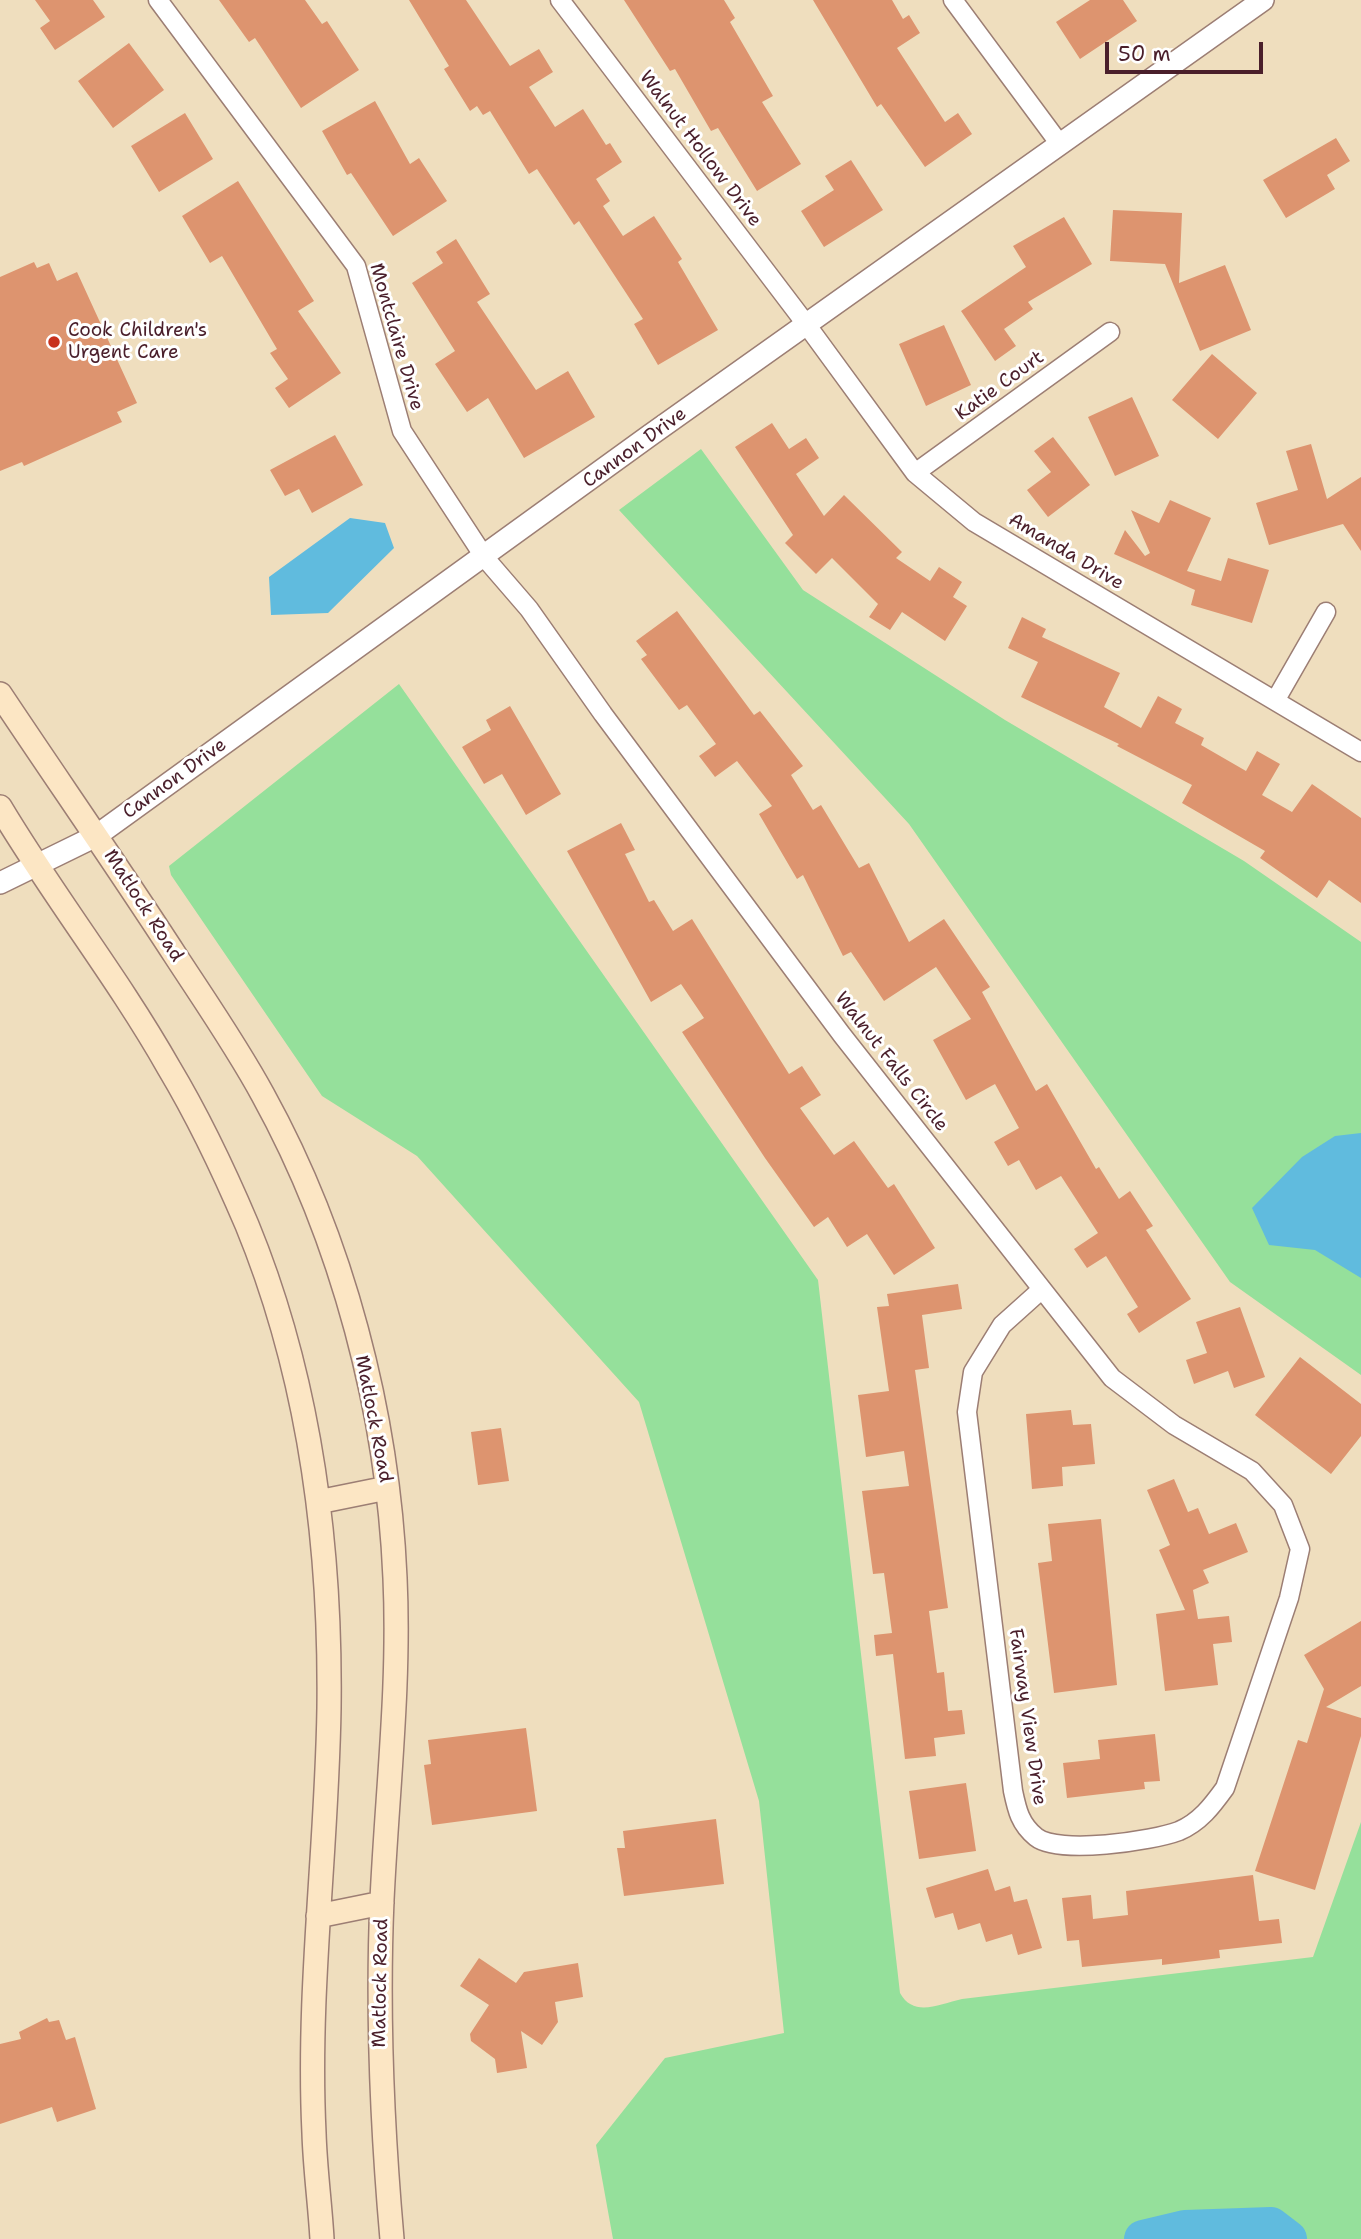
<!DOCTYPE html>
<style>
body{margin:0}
#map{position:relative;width:1361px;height:2239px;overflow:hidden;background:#efdebe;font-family:"Shantell Sans",sans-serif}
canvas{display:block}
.scale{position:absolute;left:1105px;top:42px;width:158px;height:32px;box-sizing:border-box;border:4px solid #4a1f2b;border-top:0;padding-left:9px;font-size:21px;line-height:24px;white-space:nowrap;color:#4a1f2b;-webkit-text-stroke:5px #fff;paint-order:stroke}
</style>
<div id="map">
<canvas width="1361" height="2239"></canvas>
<div class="scale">50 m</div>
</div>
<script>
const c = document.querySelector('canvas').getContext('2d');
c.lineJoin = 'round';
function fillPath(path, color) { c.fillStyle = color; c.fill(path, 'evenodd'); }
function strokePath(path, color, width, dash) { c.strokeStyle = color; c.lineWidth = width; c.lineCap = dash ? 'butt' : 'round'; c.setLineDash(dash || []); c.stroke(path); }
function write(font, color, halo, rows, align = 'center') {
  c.font = font + ' "Shantell Sans",sans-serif'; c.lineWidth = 6; c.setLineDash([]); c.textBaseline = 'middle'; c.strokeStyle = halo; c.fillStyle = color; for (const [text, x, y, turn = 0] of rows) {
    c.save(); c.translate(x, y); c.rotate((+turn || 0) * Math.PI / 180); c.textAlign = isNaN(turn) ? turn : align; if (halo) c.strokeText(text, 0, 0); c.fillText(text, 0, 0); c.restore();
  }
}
fillPath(new Path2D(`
 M701,449L803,590L1005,720L1244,861L1361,942V1375L1230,1282L909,824L619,510Z
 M399,684L818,1280L900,1993C914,2018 939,2004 962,1999L1313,1957L1361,1822V2239H613L596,2145L665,2058L784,2033L759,1801L639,1402L417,1156L322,1096L171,875L169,866Z`), '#95e09b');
fillPath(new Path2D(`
 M350,518L385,523L394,548L328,613L271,615L269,577Z
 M1361,1133V1278L1315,1250L1269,1245L1252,1208L1302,1157L1335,1136Z`), '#60bbde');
strokePath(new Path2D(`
 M1143,2239L1185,2229L1271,2226L1288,2239`), '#60bbde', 38);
fillPath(new Path2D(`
 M35,0H93L105,17L55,50L40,28L50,21Z
 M219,0H305L322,24L327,21L359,70L301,108L255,38L249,42Z
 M409,0H466L510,66L539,49L553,72L529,87L555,127L583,109L606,145L610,143L622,162L596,179L610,201L603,206L623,236L654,216L682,259L678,262L718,330L658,365L634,324L643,319L579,221L574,225L537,169L529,174L490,111L483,115L477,106L470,111L444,69L449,66Z
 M624,0H724L735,18L730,22L773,96L762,102L801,164L757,191L718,128L711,131L675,69L670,71Z
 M813,0H892L903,19L909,15L920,33L897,48L945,122L958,113L972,134L925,167L881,104L877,107Z
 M1090,0H1123L1137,21L1080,59L1056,22Z
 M129,43L164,90L113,128L78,81Z
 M375,101L410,164L419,158L447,201L393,236L351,173L347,175L322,131Z
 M185,113L213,159L159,192L131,146Z
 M1336,138L1350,161L1327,175L1335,189L1286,218L1263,180Z
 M851,160L883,210L824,247L801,211L834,190L825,176Z
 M238,181L314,301L298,311L341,373L289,408L275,388L288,379L270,353L277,349L222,256L210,263L182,216Z
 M1113,210L1182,213L1179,283L1225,265L1251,330L1200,351L1165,264L1110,261Z
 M1064,217L1092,264L1028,302L1033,309L1004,329L1016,346L995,361L961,311L1026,267L1013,246Z
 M456,239L490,294L477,302L536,390L568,371L595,417L524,458L488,398L467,412L435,364L455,351L412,283L443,263L436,252Z
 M34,262L37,268L49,263L57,281L77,272L137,403L117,412L122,422L24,466L22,462L0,471V277Z
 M944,325L971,385L926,406L899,344Z
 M1212,354L1257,393L1218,439L1172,400Z
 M1132,397L1159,456L1115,476L1088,417Z
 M772,423L789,449L806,438L819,458L796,474L824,516L844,495L902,552L896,558L930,581L939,567L962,582L953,597L967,606L945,641L902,612L890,630L869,617L878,604L832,558L816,574L785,543L793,535L735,447Z
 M335,435L363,485L312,513L299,489L285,496L270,470Z
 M1053,437L1090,485L1048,517L1027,490L1051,472L1034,451Z
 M1311,444L1327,499L1361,477V551L1343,524L1269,545L1256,503L1298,490L1286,451Z
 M1170,500L1211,518L1187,571L1221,581L1228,558L1269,570L1252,623L1191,605L1195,590L1114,554L1125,530L1145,556L1150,553L1131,510L1159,523Z
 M677,611L754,715L760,711L803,766L791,775L813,810L821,805L859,868L869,863L909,942L944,919L990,987L982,992L1036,1091L1047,1084L1096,1169L1099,1167L1119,1199L1130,1191L1153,1226L1146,1230L1191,1299L1139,1333L1127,1314L1138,1307L1106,1256L1087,1268L1074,1249L1098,1233L1061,1176L1036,1190L1019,1160L1008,1166L994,1142L1019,1128L995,1084L966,1100L933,1040L971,1019L936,967L884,1001L851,952L843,956L803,875L797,879L759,814L772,806L737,761L715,777L699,756L716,744L687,705L679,710L641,659L647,655L636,641Z
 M1022,617L1046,629L1042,637L1120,673L1104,707L1141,728L1158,696L1182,709L1175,723L1204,738L1201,745L1246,771L1257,751L1280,764L1262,795L1292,812L1312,784L1361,818V903L1329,880L1317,898L1260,858L1265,851L1182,803L1192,785L1117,746L1119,744L1021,697L1038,662L1008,648Z
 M510,706L561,794L526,815L502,774L484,784L462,747L491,730L486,720Z
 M621,823L635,850L625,854L649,902L654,900L673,931L692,919L789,1074L802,1066L821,1095L800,1108L834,1155L854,1141L888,1188L894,1184L935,1248L894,1275L867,1234L847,1247L828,1217L814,1227L765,1158L682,1032L704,1018L681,984L651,1002L567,851Z
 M958,1284L962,1309L922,1315L929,1368L915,1370L948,1608L929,1611L937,1673L944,1672L948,1711L962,1710L965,1734L934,1738L936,1756L905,1759L893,1654L876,1656L874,1635L892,1633L884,1573L873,1574L862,1491L909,1486L904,1451L866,1457L858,1395L889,1391L877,1307L889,1306L887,1294Z
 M1240,1307L1265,1377L1234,1388L1228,1371L1194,1384L1186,1360L1207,1353L1196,1322Z
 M1300,1357L1361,1404V1436L1331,1474L1255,1415Z
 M1071,1410L1073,1425L1091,1424L1095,1464L1062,1467L1063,1486L1032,1489L1026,1414Z
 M501,1428L509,1481L478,1485L471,1432Z
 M1174,1479L1188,1512L1198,1508L1209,1534L1236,1523L1248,1552L1203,1570L1209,1583L1193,1590L1198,1619L1229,1616L1232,1642L1213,1644L1218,1685L1165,1691L1156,1614L1185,1610L1159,1550L1170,1545L1147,1490Z
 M1101,1519L1117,1685L1054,1693L1038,1563L1052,1561L1048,1524Z
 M1361,1621V1686L1326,1707L1361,1718V1736L1315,1890L1255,1871L1298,1740L1307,1743L1324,1689L1304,1655Z
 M526,1728L537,1811L432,1825L424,1765L431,1764L428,1740Z
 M1155,1734L1160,1781L1144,1782L1145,1789L1067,1798L1063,1763L1100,1759L1098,1740Z
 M966,1783L976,1851L919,1859L909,1791Z
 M716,1819L724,1884L624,1896L617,1848H625L623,1831Z
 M988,1869L995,1891L1010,1886L1014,1902L1027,1899L1042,1948L1018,1955L1012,1934L986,1942L980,1923L958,1930L953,1913L935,1918L926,1888Z
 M1253,1875L1259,1921L1279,1919L1282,1943L1219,1950L1220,1958L1162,1965V1959L1082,1967L1079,1940L1067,1941L1062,1898L1091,1895L1093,1919L1128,1915L1126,1891Z
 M479,1958L516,1983L524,1972L578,1963L583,1997L555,2002L558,2022L542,2045L521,2031L527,2068L497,2073L495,2059L471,2041L470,2034L489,2005L460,1986Z
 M47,2018L49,2022L59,2020L66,2040L75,2037L96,2109L57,2122L52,2107L0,2124V2044L21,2039L19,2032Z`), '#dd946f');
const minor = new Path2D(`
 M158,0L356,266L402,431L485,558L529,609L603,714L842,1035L1112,1378L1174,1425L1252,1471L1283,1505L1300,1549L1289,1598L1225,1788C1212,1806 1200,1822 1179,1831C1153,1841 1058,1855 1036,1837C1020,1824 1017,1810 1013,1791L967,1412L973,1372L1002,1325L1041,1290
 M560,0L806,324L915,473L974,522L1361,752
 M953,0L1059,143
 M915,473L1110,332
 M1275,701L1326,612`);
const tertiary = new Path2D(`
 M0,883L96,836L649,436L1263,0`);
const secondary = new Path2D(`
 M0,694C58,781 118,867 175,955C205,1001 237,1047 263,1095C343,1240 388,1414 395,1578C400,1685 387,1793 382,1900C377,2014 382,2126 392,2239
 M0,807C53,896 118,978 169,1068C199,1118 224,1171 247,1225C309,1376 331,1545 329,1708C327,1850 307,1991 314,2133C315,2168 320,2204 322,2239
 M318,1502L387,1488
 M318,1916L382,1903`);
strokePath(minor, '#9c7e74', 21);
strokePath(tertiary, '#9c7e74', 24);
strokePath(secondary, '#9c7e74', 26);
strokePath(minor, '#fff', 18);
strokePath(tertiary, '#fff', 21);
strokePath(secondary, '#fce6c4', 23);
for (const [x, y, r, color] of [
 [54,342,7,"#c8321e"]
]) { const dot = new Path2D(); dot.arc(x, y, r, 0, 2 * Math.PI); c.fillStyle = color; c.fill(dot); strokePath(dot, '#fff', 2.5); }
write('19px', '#4a1f2b', '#fff', [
 ["Walnut Hollow Drive",700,149,53],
 ["Montclaire Drive",396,337,74],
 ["Katie Court",1000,386,-36],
 ["Cannon Drive",635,448,-36],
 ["Amanda Drive",1066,552,31],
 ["Cannon Drive",175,779,-36],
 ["Matlock Road",143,906,57],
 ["Walnut Falls Circle",891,1062,52],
 ["Matlock Road",373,1419,79],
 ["Fairway View Drive",1027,1717,82],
 ["Matlock Road",381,1983,-89]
]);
write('19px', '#4a1f2b', '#fff', [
 ["Cook Children's",68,331],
 ["Urgent Care",68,353]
], 'left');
</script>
